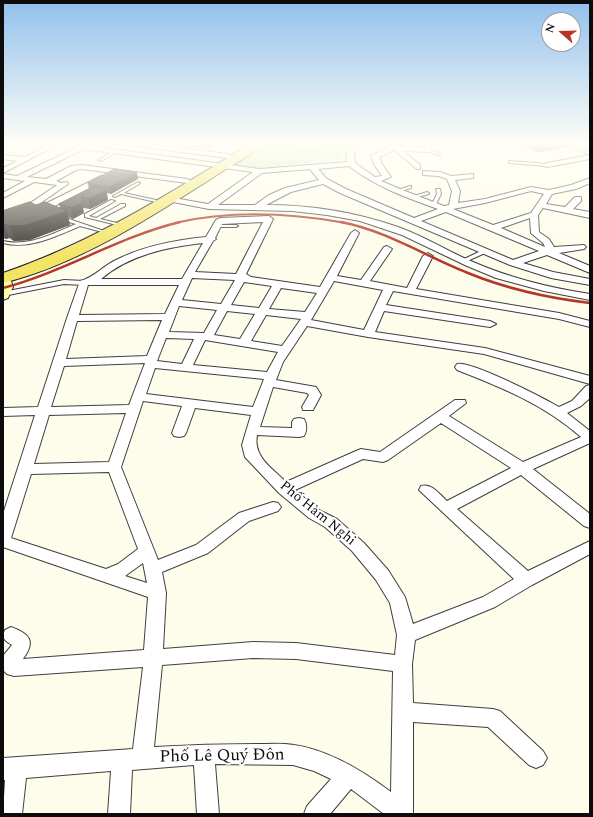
<!DOCTYPE html>
<meta charset="utf-8">
<style>
body{margin:0}
#map{position:relative;width:593px;height:817px;overflow:hidden;background:#fefdeb;font-family:Spectral,serif}
canvas{display:block}
.frame{position:absolute;inset:0;border:4px solid #0c0c0c;pointer-events:none}
.north{position:absolute;left:541px;top:12px;width:40px;height:40px;box-sizing:border-box;background:#fff;border:1px solid #9e9e9e;border-radius:50%;rotate:290deg;font-size:11px;font-weight:700;line-height:16px;text-align:center;color:#0c0c0c}
.north::after{content:'';display:block;margin:auto;width:14px;height:18px;background:#b73429;clip-path:polygon(50% 0,100% 100%,50% 72%,0 100%)}
</style>
<div id="map">
<canvas width="593" height="817"></canvas>
<div class="frame"></div>
<div class="north">N</div>
</div>
<script>
const c = document.querySelector('canvas').getContext('2d');
c.lineJoin = 'round';
function fillPath(path, color) { c.fillStyle = color; c.fill(path, 'evenodd'); }
function strokePath(path, color, width, dash) { c.strokeStyle = color; c.lineWidth = width; c.lineCap = dash ? 'butt' : 'round'; c.setLineDash(dash || []); c.stroke(path); }
function write(font, color, halo, rows, align = 'center') {
  c.font = font + ' Spectral,serif'; c.lineWidth = 4; c.setLineDash([]); c.textBaseline = 'middle'; c.strokeStyle = halo; c.fillStyle = color; for (const [text, x, y, turn = 0] of rows) {
    c.save(); c.translate(x, y); c.rotate((+turn || 0) * Math.PI / 180); c.textAlign = isNaN(turn) ? turn : align; if (halo) c.strokeText(text, 0, 0); c.fillText(text, 0, 0); c.restore();
  }
}
fillPath(new Path2D(`
 M265,144H350L343,152L342,158L338,160L258,168L233,164Z`), '#cae7b7');
const water = new Path2D(`
 M292,144H328V145L326,148C315,150 301,152 292,144Z`);
fillPath(water, '#b2d3f4');
strokePath(water, '#3b7ec9', 1);
const lane = new Path2D(`
 M574,146H576L590,153V155L574,148Z
 M428,149L439,153L440,154L438,155L427,151L426,150Z
 M114,151L117,152L101,161L98,160Z
 M510,161L547,164L549,165L547,166L509,163V161Z
 M138,182L140,183L139,184L124,193L156,200V202L121,194L115,197L113,196Z
 M410,186H411V188L397,192L395,191Z
 M436,189H440L441,194L436,204L434,205L432,204L437,194Z
 M427,192L429,193V194L413,198L411,197Z
 M111,200L115,201L89,216L96,218L121,204H125V206L100,219L117,223V225L85,217V214Z
 M59,217H63L104,231L102,232L80,226C56,236 30,250 3,243V241C29,247 52,234 76,224L59,219Z
 M216,225H236L238,226L236,227H218L216,226Z
 M483,250L486,252L485,253L465,262H461L460,261Z
 M64,280L84,281L87,283L84,285L64,284L3,296V292Z`);
const street = new Path2D(`
 M5,144H13L3,149V145Z
 M51,144H59L3,173V168L18,161L3,159V155L25,157Z
 M84,144H92L90,146L260,169L347,162L346,154L355,144H361L354,154L355,163L375,177L382,176L374,164L371,156L389,147V144H395V146L425,148L426,144H432L431,150L428,152L403,151L420,165V169H417L394,150L379,157L382,164L391,177L381,181L405,191L444,206L449,205L452,191L447,179L439,176L423,175V171L440,172L451,176L473,174V178L455,180L460,191L458,203L485,199L531,187L549,190L571,185L590,178V183L576,189L552,194L546,204L565,207L575,197H581V201L573,209L590,212V218L543,208L538,215L539,232L549,239L554,247L584,245L586,247L584,249L559,253L590,266V273L547,255L523,263L553,272L590,279V285L551,278L510,265L340,193L323,184L291,192L266,205C311,205 355,212 398,227C424,236 447,251 473,262C510,278 550,288 590,294V300L544,291L496,278L467,266L402,235L360,221L327,215L292,211L209,209L168,201L164,199L168,197L208,204L253,172L84,149L27,177L46,179L71,166L82,165L187,179L191,181L187,183L82,169L76,170L56,181L61,183L67,182L68,184L36,206L38,207L43,205L101,176H104L108,178L49,209L37,213L26,206L57,185L34,182L3,198V193L25,181L3,178V174L17,176ZM349,166C376,187 407,198 438,209L414,218L346,189L327,179L318,169ZM310,169L319,180L285,188L269,195L255,205H218L262,173ZM531,191L544,194L531,213L493,225L453,209L485,203ZM446,212L539,251L513,260L421,221ZM530,218L531,233L543,243L545,247L501,228Z
 M131,144H148L228,154L232,156L228,158L134,146Z
 M590,155V159L547,167L543,165L547,163Z
 M269,216L273,219L246,274L251,277L320,287L351,233L355,230L359,233L337,276L361,280L384,247L387,246L392,249L370,281L407,288L423,256L428,253L433,256L416,289L559,313L590,321V327L559,319L393,291L386,305L490,321L496,324L490,327L384,311L375,332L485,348L590,376V384L484,354L368,337L307,326L283,362L276,380L316,387L321,395L313,410H303L302,407L309,395L307,393L273,387L260,427L292,428V422L294,419L299,418L304,419C307,424 307,431 304,436L299,437L257,435C253,457 272,468 286,482L356,451L361,449L380,452L455,400H465L466,403L449,416L523,462L581,437C545,405 501,387 457,370L455,367L457,364C472,361 543,398 559,407L572,401L586,386L590,385V398L581,406L567,413L590,431V443L533,469L590,514V528L584,526L521,475L457,509L528,571L590,541V554L532,585L495,607L415,640L412,664L413,703L493,709L500,711L543,751L547,758L543,765L536,768L529,765L488,727L413,722V814H384L351,789L330,814H304L307,806L331,779L314,771L293,765L215,764L219,814H197L194,765L132,770L130,814H108L111,771L26,778L22,814H3L5,780H3V758L133,749L143,667L14,676L7,674L3,670V656L12,645C5,641 1,638 5,630L11,627C30,634 36,641 23,659L144,650L148,597L3,547V514L35,415L3,416V408L38,407L67,318L80,281C93,278 102,267 114,261C143,246 175,240 206,237L216,220L220,218ZM263,222L236,274L195,272L213,241L216,239L215,238L222,224ZM203,243L182,279H101C129,255 167,247 203,243ZM192,278L235,280L221,304L182,300ZM334,281L383,290L364,330L311,320ZM244,282L272,286L259,308L231,305ZM88,285H179L165,314L79,315ZM281,288L317,293L305,312L269,309ZM179,306L217,310L204,333L169,332ZM227,311L255,314L240,339L214,335ZM266,315L301,319L282,346L251,341ZM162,320L147,356L66,359L77,321ZM166,338L194,339L182,364L157,361ZM205,340L278,352L267,372L193,365ZM145,363L129,405L51,407L64,366ZM155,368L264,379L253,407L146,394ZM143,401L182,406L172,433L174,436L179,437L184,436L186,433L195,408L251,415L242,445L245,457L279,493L309,518L325,527L352,551L376,580L390,603L397,635L395,655L296,643L253,642L163,649L166,593L162,572L208,553L249,521L278,511L281,507L278,503L273,502L239,513L196,545L158,560L121,467ZM126,413L109,462L34,464L49,415ZM441,423L511,468L447,501C439,494 432,483 421,486L419,490L514,579L483,597L413,624L405,597L388,570L364,543L337,519L319,510L295,490L363,459L383,462L388,460ZM109,472L138,549L118,564L106,569L11,538L31,474ZM143,563L147,583L125,576ZM253,658L296,659L393,671L391,792C363,771 329,750 294,745C282,743 269,744 257,744C222,744 188,745 154,747L162,665Z`);
const secondary = new Path2D(`
 M3,274L9,275L13,287L8,298L3,300Z`);
const primary = new Path2D(`
 M250,144H263C256,153 230,166 220,173C154,215 80,264 3,283V273C92,243 170,193 250,144Z`);
strokePath(lane, '#3f3f3f', 2);
strokePath(street, '#3f3f3f', 2);
strokePath(secondary, '#2e2e2e', 2);
strokePath(primary, '#1d1d1d', 2);
fillPath(lane, '#fff');
fillPath(street, '#fff');
fillPath(secondary, '#fbfda8');
fillPath(primary, '#f4e465');
strokePath(new Path2D(`
 M175,223C231,210 290,213 346,223`), '#b73429', 2);
strokePath(new Path2D(`
 M341,222C387,231 425,256 468,273C507,289 548,298 590,303
 M3,288C64,272 118,237 180,222`), '#b73429', 2.5);
fillPath(new Path2D(`
 M193,144H216L208,149L193,147Z
 M517,144H587L578,145L574,144L572,146L537,152Z
 M138,179L111,194L107,193L108,200L90,209L83,208L84,213L73,219L68,217L70,225L30,240L14,241L9,238L6,239L3,238V211L36,205L60,208L59,204L89,190L88,183Z`), '#48443f');
fillPath(new Path2D(`
 M208,144H216L208,149Z
 M538,144H574L572,146L537,152Z
 M579,144H587L578,145Z
 M137,172L138,179L111,194L110,187Z
 M106,190L108,200L90,209L89,199Z
 M82,203L84,213L73,219L71,208Z
 M67,211L70,225L30,240L14,241L10,226Z
 M5,224L9,238L6,239L3,226V225Z`), '#3b3733');
const building = new Path2D(`
 M115,169L137,172L110,187L88,183Z
 M95,187L106,190L89,199L81,197L82,203L71,208L59,204Z
 M30,202L36,205L45,202L67,211L27,225L10,226L5,224L3,225V211Z`);
fillPath(building, '#544f49');
strokePath(building, '#3b3733', 1);
const sky = c.createLinearGradient(0, 0, 0, 258);
sky.addColorStop(0, '#92c0ed');
sky.addColorStop(0.56, '#fffef6');
sky.addColorStop(1, '#fffef600');
c.fillStyle = sky;
c.fillRect(0, 0, 593, 258);
write('14px', '#0c0c0c', '#fff', [
 ["Phố Hàm Nghi",317,514,39]
]);
write('17px', '#0c0c0c', '#fff', [
 ["Phố Lê Quý Đôn",222,757,-1]
]);
</script>
